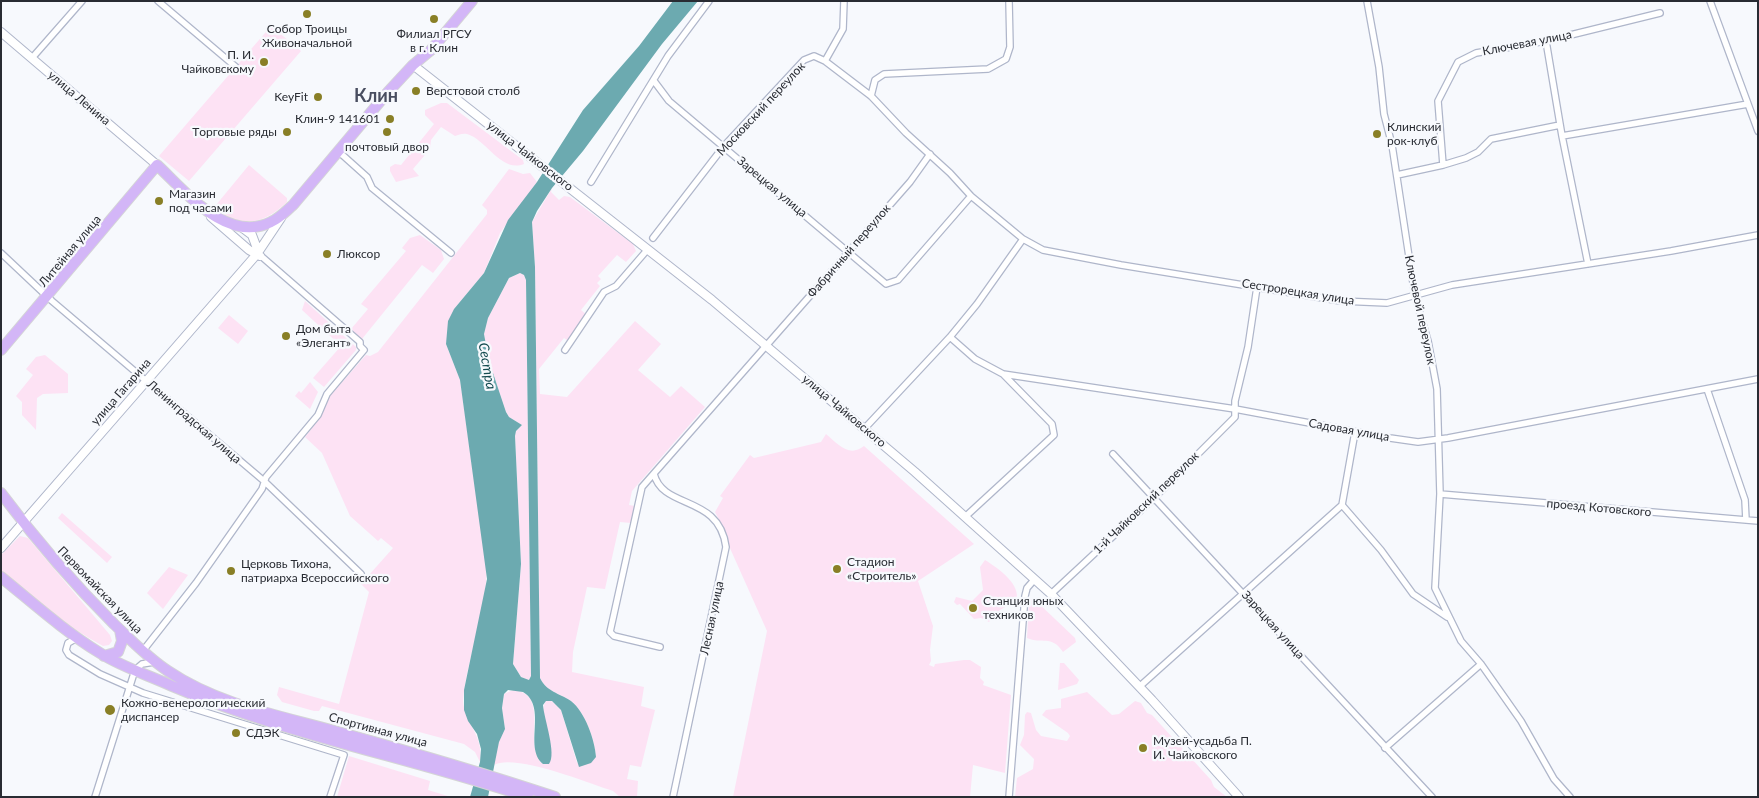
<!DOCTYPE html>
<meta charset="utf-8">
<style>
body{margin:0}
#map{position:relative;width:1759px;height:798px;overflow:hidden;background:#f7f9fd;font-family:Lato,sans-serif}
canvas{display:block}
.frame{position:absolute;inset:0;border:2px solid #292c33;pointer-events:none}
</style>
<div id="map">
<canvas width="1759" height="798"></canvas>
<div class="frame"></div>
</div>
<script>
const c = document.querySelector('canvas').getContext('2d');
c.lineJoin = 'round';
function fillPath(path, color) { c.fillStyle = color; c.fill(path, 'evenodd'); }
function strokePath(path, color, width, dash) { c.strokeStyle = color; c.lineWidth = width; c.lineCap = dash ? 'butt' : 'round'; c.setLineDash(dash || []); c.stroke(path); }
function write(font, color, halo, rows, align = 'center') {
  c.font = font + ' Lato,sans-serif'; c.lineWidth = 4.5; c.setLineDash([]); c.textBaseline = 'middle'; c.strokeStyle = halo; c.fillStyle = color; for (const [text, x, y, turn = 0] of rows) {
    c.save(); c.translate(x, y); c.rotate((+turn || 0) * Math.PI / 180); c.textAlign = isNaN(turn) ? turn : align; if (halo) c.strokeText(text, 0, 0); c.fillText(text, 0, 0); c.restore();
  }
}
fillPath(new Path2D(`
 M271,26L301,51L189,181L159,156Z
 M441,103H447L523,160L524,164C501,173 487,140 467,134C462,133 459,135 455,136L441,127L431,140L430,149L413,169L419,176L396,182L390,171V167L395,164L401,165L434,124L425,115V110Z
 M249,165L287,198V202C272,217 248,230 227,216C222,213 218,210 216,205Z
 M509,169L523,174L530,173L537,182L500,233L484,273L454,309L446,344L460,380L486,564C489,610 467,655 463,701C465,724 484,735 480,762L475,752L464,744L322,706L319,711H314L282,702L277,695L279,687L339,704L369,592L361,584L393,548L381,538L378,541L350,516L322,453L305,437L321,417L330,396L366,355L370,356L378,352L487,214V210L482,205Z
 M552,188L551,192L559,200L564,196L570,197L633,244L636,251L626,262L617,255L598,276L601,279L597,283L600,286L581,310L588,316L570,342L564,338L539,369L540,394L567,397L635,321L661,344L638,370L670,397L681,386L705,407L632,491L629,505L635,506L631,523L620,522L605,589L587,587L573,652L572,672L644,687L641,706L655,710L641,767L630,765L627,779L638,781L637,797H620L613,791C589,783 514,753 494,765L499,741L505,729L502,708L504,694L513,690C552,694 521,745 543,764H549C557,745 536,715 546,701H552L561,710L577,763L596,757C595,740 585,712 571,701C559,693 547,692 540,678L535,267L532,222Z
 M420,235L441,250L444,259L433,273L422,265L362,339L351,329L368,309L361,304L406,251L402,248L410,238Z
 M520,273L524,275L526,280L531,676L529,680L521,677L513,664L521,564L515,436L516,431L522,425L509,417L506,412L489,361L484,334L488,318L509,278Z
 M305,301L356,347V350L324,387L313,378L341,346L302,310Z
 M229,315L248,331L238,344L218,328Z
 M45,355L68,374V393L43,394L37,398L36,430L22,415V402L16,396L33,375L26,369L36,357Z
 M310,382L318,392L310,409L295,396L299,391L301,393Z
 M826,434C838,444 849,458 864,446L974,544L918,581L933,626L930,650L931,661L929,665L934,667L935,664L964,660H970L981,667L980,678L984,682L983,685L1011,695L1005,773L973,765L970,797H733L767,631L729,546L728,537L715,512L723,498L720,496L750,455L754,458L821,442Z
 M62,513L112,557L107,563L58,518Z
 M20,536L28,538L110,635L112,641L109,645L103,646C65,625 33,601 1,572V555Z
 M985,560C998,568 1022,585 1016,601L1000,610L989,622L981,618L974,619L960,604L957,605L954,602L956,597L972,601L983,590L980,567Z
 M169,567L188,575L163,609L147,593Z
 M1031,599L1035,600L1075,638L1076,642L1063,652C1051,634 1042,645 1027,638L1029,603Z
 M1060,663H1064L1079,680L1077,684L1058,690Z
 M1087,692L1112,715L1119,714L1135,701L1141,703L1147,713L1152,715L1211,780L1214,787L1227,797H1015L1017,778L1033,769L1034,759L1020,745L1024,735L1025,715L1027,712L1031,713L1036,730L1041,736L1067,741L1070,736L1068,733L1042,715L1046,710L1061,708V699Z
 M349,756L430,781L428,790L451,797H337Z`), '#fde2f4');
fillPath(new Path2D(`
 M673,1H698L662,44L583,151L552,188L537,211L532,222L535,267L540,678C547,692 559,693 571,701C585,712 595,740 596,757L591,763L579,767L561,710L552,701H546L543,705C544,719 557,754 549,764H543C523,747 548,707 523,692L508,690L504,694L502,708L505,729L499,742L488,797H470L480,762L481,749L477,734L468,721L464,710V690L487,579L460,380L446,344L448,321L454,309L484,273L508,220L537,182L583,110L639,46ZM520,273L524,275L526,280L531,676L529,680L521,677L513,664L521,564L515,436L516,431L522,425L509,417L506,412L489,361L484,334L488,318L509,278Z`), '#6caab0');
const minor = new Path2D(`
 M158,1L236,67
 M1367,1L1379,67L1384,114L1392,145L1415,296L1428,341L1437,389L1440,494L1435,588L1461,641L1481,664L1521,721L1554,779L1570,797
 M1710,1L1758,131
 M1546,41L1562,136L1588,264
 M32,58L82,1
 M825,61L843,29L844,1
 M654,81L669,101L886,284L898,280L971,196
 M871,96L875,80L884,74L988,69L1006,59L1010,47L1009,1
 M1562,136L1748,104
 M338,151L367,177L372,188L451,253
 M1443,165L1466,158L1478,152L1491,139L1560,125
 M1397,175L1443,165L1438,101L1458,62L1476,53L1546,41L1660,13
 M591,182L668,56L709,1
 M653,238L724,146L804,60L814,56L825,61L871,96L906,133L950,173L971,196L1023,239L1043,250L1121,265L1341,301L1387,303L1452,285L1671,251L1758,235
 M1,253L52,301L264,481L361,574
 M950,337L975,359L1003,374L1235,409L1390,438L1418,442L1448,438L1758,379
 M565,350L604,292L616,286L648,249
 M1707,389L1745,500L1746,520
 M865,428L950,337L977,304L1023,239
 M1113,454L1432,797
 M654,474C663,510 719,494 726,547L673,797
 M1440,494L1758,521
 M1342,505L1381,550L1413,594L1447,617
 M965,517L1054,435L1052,424L1003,374
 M1051,594L1153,499L1235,417V401L1248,347L1257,287
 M77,638L68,643L66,650L69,655L100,674L143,693L344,755L330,797
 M660,647L614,636L610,632L642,487L910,182L930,154
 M142,652L196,583L262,489L266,477L318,415L327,394L364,350L360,346V342L261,256
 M1139,687L1342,505L1355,432
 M1385,748L1481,664
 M95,797L135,670L142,664L154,662
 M1009,797L1025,596L1027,588L1034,580`);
const tertiary = new Path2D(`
 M1,32L157,165
 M413,65L712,300L915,472L1051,594L1152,700L1239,797
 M211,217L249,250L260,256
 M240,226L252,235L258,251
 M1,548L257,254L281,218`);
const trunk = new Path2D(`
 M1,350L157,165C185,191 227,244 271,222C280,218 286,211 293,205L388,92L413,65L431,50L472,1
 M1,493C36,540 73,583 114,624C132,641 148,658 168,671C218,705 281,716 338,732C411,752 483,773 555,797
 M1,577C33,603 64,631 100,653C122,667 148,675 172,686C286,735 410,757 528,797
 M104,656L118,652L122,641L120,630`);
strokePath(minor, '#afb6ca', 8);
strokePath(tertiary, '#afb6ca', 10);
strokePath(trunk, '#d4d5d6', 12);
strokePath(minor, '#fff', 5.5);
strokePath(tertiary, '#fff', 8);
strokePath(trunk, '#d3b6f7', 10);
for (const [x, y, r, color] of [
 [307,14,5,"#897f26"],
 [434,19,5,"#897f26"],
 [264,62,5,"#897f26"],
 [416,91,5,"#897f26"],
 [318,97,5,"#897f26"],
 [390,119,5,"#897f26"],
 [287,132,5,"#897f26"],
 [387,132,5,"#897f26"],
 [1377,134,5,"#897f26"],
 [159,201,5,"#897f26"],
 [327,254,5,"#897f26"],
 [286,336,5,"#897f26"],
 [837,569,5,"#897f26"],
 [231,571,5,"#897f26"],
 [973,608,5,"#897f26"],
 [110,710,6,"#897f26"],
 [236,733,5,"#897f26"],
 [1143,748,5,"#897f26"]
]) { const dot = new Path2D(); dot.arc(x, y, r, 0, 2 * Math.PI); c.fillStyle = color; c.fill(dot); strokePath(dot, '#f7f9fd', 2); }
write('12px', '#292c33', '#f7f9fd', [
 ["Собор Троицы",307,29,"center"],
 ["Живоначальной",307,43,"center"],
 ["Филиал РГСУ",434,34,"center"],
 ["в г. Клин",434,48,"center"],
 ["П. И.",254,55,"right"],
 ["Чайковскому",254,69,"right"],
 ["Верстовой столб",426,91],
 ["KeyFit",308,97,"right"],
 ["Клин-9 141601",380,119,"right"],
 ["Клинский",1387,127],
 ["рок-клуб",1387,141],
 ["Tорговые ряды",277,132,"right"],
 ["почтовый двор",387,147,"center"],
 ["Магазин",169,194],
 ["под часами",169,208],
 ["Люксор",337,254],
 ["Дом быта",296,329],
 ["«Элегант»",296,343],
 ["Стадион",847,562],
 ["«Строитель»",847,576],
 ["Церковь Тихона,",241,564],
 ["патриарха Всероссийского",241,578],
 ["Станция юных",983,601],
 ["техников",983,615],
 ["Кожно-венерологический",121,703],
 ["диспансер",121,717],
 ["СДЭК",246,733],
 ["Музей-усадьба П.",1153,741],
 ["И. Чайковского",1153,755]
], 'left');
write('12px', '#292c33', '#f7f9fd', [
 ["Ключевая улица",1527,43,-11],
 ["улица Ленина",79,98,40],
 ["Московский переулок",761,109,-47],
 ["улица Чайковского",530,156,38],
 ["Зарецкая улица",772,187,40],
 ["Литейная улица",70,251,-50],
 ["Фабричный переулок",849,251,-49],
 ["Сестрорецкая улица",1298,292,9],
 ["Ключевой переулок",1420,310,78],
 ["улица Гагарина",121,392,-49],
 ["улица Чайковского",844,411,40],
 ["Ленинградская улица",194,422,41],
 ["Садовая улица",1349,430,10],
 ["1-й Чайковский переулок",1146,503,-44],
 ["проезд Котовского",1599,508,5],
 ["Первомайская улица",100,590,46],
 ["Лесная улица",712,618,-78],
 ["Зарецкая улица",1273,625,48],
 ["Спортивная улица",378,730,15]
]);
write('italic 14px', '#144b50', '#f7f9fd', [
 ["Сестра",487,366,80]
]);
write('bold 18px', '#494e60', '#f7f9fd', [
 ["Клин",376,96]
]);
</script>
